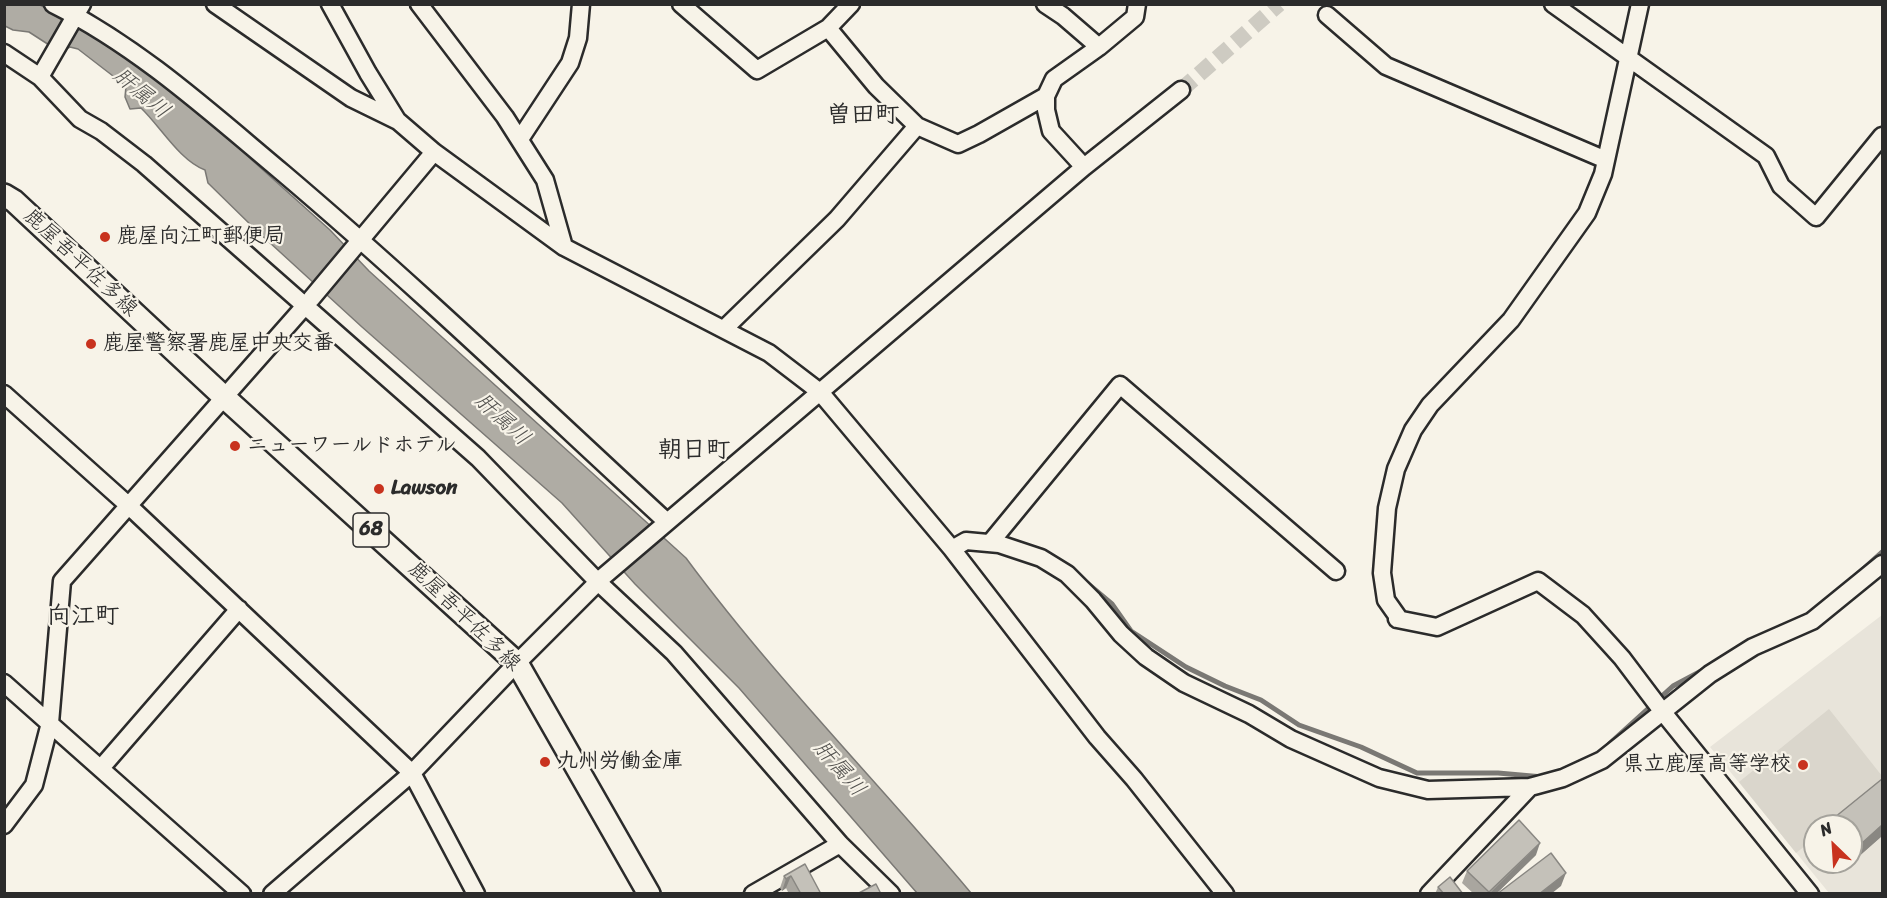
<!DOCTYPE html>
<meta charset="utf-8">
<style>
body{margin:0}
#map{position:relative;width:1887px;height:898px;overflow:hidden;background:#f7f3e8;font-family:Sriracha,sans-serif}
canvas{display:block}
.frame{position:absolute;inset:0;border:6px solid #2b2b2b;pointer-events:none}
.north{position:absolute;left:1803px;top:814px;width:60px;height:60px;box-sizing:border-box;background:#f7f3e8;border:2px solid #a5a39c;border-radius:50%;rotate:335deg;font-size:16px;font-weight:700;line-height:24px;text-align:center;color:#2b2b2b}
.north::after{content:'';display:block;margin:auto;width:21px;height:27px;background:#c8321e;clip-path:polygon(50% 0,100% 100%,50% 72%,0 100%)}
</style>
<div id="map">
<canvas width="1887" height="898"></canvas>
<div class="frame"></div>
<div class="north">N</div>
</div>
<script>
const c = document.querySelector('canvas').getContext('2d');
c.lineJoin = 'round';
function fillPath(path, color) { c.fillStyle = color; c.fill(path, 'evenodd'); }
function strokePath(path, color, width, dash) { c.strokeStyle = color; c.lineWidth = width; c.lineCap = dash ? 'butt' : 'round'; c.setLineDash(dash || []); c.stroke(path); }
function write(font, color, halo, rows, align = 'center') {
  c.font = font + ' Sriracha,"Klee One",sans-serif'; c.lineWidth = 4.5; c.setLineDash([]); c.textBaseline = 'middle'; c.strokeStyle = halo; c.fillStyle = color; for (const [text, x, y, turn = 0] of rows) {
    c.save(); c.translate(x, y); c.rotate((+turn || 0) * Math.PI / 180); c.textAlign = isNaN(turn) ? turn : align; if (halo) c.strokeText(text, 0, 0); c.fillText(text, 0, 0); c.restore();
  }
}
fillPath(new Path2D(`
 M1882,615V893H1829L1710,747ZM1815,826H1851V862H1815Z`), '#e8e4da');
fillPath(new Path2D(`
 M1829,709L1882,776V782L1829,826H1815V838L1796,853L1739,782Z`), '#dad6cc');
const water = new Path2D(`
 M4,5H40L83,26L186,101L330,230L369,271L686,558C773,676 877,781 971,893H917L739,688L635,584L562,503L362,327L257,231L208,183L205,170C180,161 160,126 141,108L130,109L125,97L126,86L78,49L70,47L60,52L29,32L13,30L5,26Z`);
fillPath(water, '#afaca4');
strokePath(water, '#7a7874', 1.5);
strokePath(new Path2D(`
 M1852,579L1882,552
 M1087,583L1112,604L1131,631L1186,667L1225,686L1261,700L1299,725L1361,747L1417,773H1498L1543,777
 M1609,744L1673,686L1703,670`), '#7a7874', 5);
strokePath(new Path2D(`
 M1181,90L1279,4`), '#cecbc2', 16, [16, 8]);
const minor = new Path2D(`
 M53,4C139,47 210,112 283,173C415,285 540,405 667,522
 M215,4L351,98L398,121L434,152L564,247L769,353L820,392L952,549L1097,737L1134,779L1225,894
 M330,4L368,73L397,120
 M419,4L505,117L545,180L564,247
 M681,4L757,70L828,28L876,86L917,126L958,144L979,134L1046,96
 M1045,4L1063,16L1099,47
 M1553,4L1766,156L1781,186L1816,217L1882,136
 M1640,4L1603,174L1587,213L1511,320L1430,405L1413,430L1396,469L1387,508L1382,573L1386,600L1398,617L1397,619L1437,627L1538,581L1583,615L1622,658L1662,711L1810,894
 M1327,15L1386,66L1606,160
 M828,28L851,4
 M4,53L40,77L80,119L101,131L144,164L478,458L598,582L674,653L840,844L891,894
 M40,77L82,4
 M520,139L570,63L578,38L581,4
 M1084,167L1051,131L1046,110V96L1054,79L1099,47L1135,17L1137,4
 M724,329L837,219L917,126
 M4,394L128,505L412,773L476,894
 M990,543L1120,385L1336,571
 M952,549L966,541L999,544L1041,558L1067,574L1093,600L1121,634L1146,657L1184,683L1249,714L1291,739L1379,778L1428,790L1530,787L1563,778L1602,760L1710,674L1753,647L1812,621L1882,564
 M4,683L242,894
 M101,768L239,609
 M4,825L34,785L50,723L62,581L311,299L434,152
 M272,894L412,773L517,663L604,576L1084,167L1181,90
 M753,894L840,844
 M1429,894L1530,787`);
const major = new Path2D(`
 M4,195L14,201L224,397L517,663L649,894`);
strokePath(minor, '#2b2b2b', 21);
strokePath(major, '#2b2b2b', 26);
strokePath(minor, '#f7f3e8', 16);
strokePath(major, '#f7f3e8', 21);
fillPath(new Path2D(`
 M1882,779V836L1840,873L1831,862H1851Z
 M1536,855L1496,894H1474L1462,883L1467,871Z
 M805,864L821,894H789L786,888L782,891L780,888L784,876Z
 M1438,887L1463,894H1435Z`), '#a9a69f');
fillPath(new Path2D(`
 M1882,825V836L1840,873L1844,862H1851V853Z
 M1540,843L1536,855L1496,894H1489Z
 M1566,873L1561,886L1551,894H1539Z
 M791,876L786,888L782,891L786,879Z`), '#898782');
const building = new Path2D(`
 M1882,779V825L1851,853V826H1824Z
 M1519,820L1540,843L1489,892L1467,871Z
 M1551,853L1566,873L1539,894H1497Z
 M805,864L821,894H801L791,876L786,879L784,876Z
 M1450,877L1463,894H1444L1438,887Z
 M876,884L881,894H857Z`);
fillPath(building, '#c4c1b9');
strokePath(building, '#898782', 1.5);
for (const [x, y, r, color] of [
 [105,237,6,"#c8321e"],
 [91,344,6,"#c8321e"],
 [235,446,6,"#c8321e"],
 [379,489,6,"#c8321e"],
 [545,762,6,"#c8321e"],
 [1803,765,6,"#c8321e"]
]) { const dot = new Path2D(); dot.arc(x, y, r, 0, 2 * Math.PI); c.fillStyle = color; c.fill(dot); strokePath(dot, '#f7f3e8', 2); }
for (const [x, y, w] of [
 [371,530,36]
]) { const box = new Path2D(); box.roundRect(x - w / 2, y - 17, w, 34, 4.5); c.fillStyle = '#f7f3e8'; c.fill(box); strokePath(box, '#2b2b2b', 1.5); }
write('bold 20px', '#2b2b2b', null, [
 ["68",371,530]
]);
write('bold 21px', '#2b2b2b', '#f7f3e8', [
 ["鹿屋向江町郵便局",117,237],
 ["鹿屋警察署鹿屋中央交番",103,344],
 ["ニューワールドホテル",247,446],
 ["Lawson",391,489],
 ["九州労働金庫",557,762],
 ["県立鹿屋高等学校",1791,765,"right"]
], 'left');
write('21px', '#2b2b2b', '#f7f3e8', [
 ["鹿屋吾平佐多線",80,263,43],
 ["鹿屋吾平佐多線",464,617,44]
]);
write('italic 22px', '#53524f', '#f7f3e8', [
 ["肝属川",141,94,40],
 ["肝属川",502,420,43],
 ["肝属川",839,769,49]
]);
write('bold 24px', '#2b2b2b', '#f7f3e8', [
 ["曽田町",863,116],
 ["朝日町",694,451],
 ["向江町",83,617]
]);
</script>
